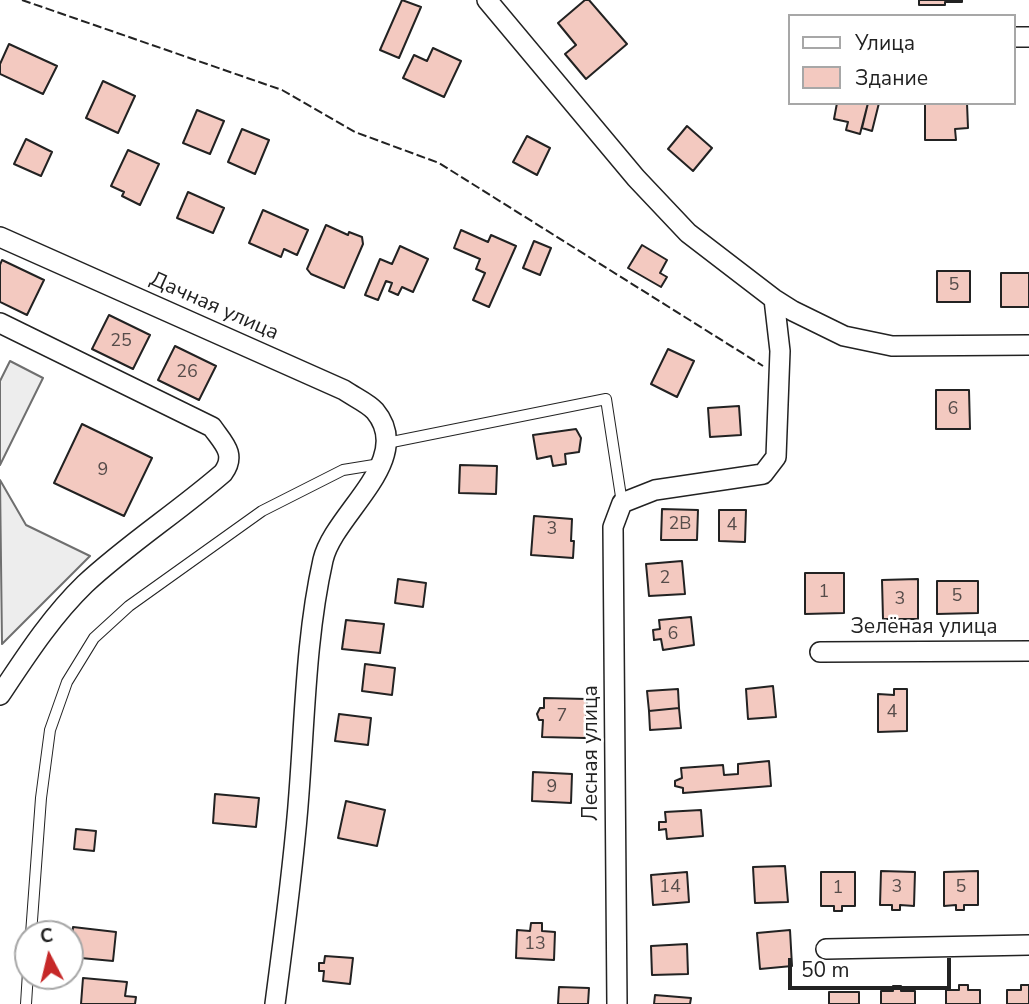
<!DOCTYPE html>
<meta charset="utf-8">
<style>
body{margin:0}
#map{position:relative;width:1029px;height:1004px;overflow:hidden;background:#fff;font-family:"Nunito Sans",sans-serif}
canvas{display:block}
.legend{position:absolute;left:788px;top:14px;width:228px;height:91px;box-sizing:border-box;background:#fff;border:2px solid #a7a7a7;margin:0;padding:9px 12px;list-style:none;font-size:21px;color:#222}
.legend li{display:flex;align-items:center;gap:14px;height:35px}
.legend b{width:35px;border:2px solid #a7a7a7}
.north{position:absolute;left:14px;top:920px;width:70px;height:70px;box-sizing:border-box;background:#fff;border:2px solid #a7a7a7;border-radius:50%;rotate:353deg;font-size:19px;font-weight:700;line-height:28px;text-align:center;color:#222}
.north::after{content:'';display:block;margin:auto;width:24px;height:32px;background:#c62828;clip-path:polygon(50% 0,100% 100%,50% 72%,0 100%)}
.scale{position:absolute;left:788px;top:958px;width:163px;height:32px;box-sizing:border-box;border:4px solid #222;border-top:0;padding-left:9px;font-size:21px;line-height:24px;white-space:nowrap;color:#222;-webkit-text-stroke:5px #fff;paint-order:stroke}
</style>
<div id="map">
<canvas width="1029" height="1004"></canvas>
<ul class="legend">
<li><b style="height:9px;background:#fff"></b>Улица</li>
<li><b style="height:19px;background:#f3c9c0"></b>Здание</li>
</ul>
<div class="north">С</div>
<div class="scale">50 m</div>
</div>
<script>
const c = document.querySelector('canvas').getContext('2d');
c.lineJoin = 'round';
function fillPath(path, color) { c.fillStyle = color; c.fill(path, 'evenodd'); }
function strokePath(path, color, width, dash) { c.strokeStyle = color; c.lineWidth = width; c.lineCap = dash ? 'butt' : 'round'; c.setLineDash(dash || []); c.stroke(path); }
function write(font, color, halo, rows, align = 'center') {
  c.font = font + ' "Nunito Sans",sans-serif'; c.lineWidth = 5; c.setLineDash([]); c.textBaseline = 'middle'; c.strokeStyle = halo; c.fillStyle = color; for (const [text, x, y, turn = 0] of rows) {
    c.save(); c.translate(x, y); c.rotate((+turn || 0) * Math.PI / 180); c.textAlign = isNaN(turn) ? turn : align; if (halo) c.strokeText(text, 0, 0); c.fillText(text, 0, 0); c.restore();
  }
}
const parking = new Path2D(`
 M10,361L43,378L0,465V381Z
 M0,480L26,525L90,556L2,644Z`);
fillPath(parking, '#ededed');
strokePath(parking, '#6f6f6f', 2);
const building = new Path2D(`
 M402,0L421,7L399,58L380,50Z
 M585,0H589L627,44L586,79L565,54L576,45L558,23Z
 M919,0H962V2H945V5H919Z
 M9,44L57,66L43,94L0,74V64Z
 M433,48L461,61L444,97L403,78L414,55L427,61Z
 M103,81L135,96L118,133L86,118Z
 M837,103H868L860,134L846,130L848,122L834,119Z
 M868,103H879L872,131L862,128Z
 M925,103H967L968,128L955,129L956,140H925Z
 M197,110L224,121L210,154L183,143Z
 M687,126L712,148L693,171L668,149Z
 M242,129L269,140L255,174L228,162Z
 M527,136L550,148L537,175L513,162Z
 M26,139L52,152L41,176L14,164Z
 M128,150L159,164L140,205L122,196L124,192L111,186Z
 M188,192L224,208L213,233L177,218Z
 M263,210L308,230L297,255L284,249L281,257L249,243Z
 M326,225L348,235L349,232L362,237L363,244L344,288L311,274L307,269Z
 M461,230L488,242L491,235L516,246L489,307L473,300L485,273L476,269L480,259L454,248Z
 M534,241L551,248L540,275L523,268Z
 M642,245L667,260L660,273L667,277L661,287L628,268Z
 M400,246L428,259L413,292L402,287L398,295L389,291L392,283L386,281L378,300L365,295L380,259L392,264Z
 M2,260L44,280L27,315L0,302V265Z
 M937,271H970V302H937Z
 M1001,273H1029V307H1001Z
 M109,315L150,335L133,369L92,349Z
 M175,346L216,366L199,400L158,380Z
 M668,349L694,361L677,397L651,384Z
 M936,390H969L970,429H936Z
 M739,406L741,435L710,437L708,408Z
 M82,424L152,458L124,516L54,483Z
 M576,429L581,438L579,452L565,454L566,464L553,466L551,456L537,459L533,435Z
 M460,465L497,466L496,494L459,493Z
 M662,509L698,510L697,540H661Z
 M719,510H746L745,542L719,541Z
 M534,516L572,519L571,541H574L573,558L531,555Z
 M682,561L685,594L649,596L646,564Z
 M805,573H844V613L805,614Z
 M398,579L426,583L423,607L395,603Z
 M918,579V619H883L882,580Z
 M937,581H978V613L937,614Z
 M691,617L694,645L663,650L661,639L654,640L653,630L660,629L659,620Z
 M346,620L384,624L380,653L342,649Z
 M365,664L395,668L392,695L362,691Z
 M773,686L776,717L748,719L746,689Z
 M678,689L679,708L649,711L647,691Z
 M894,689H907V731L878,732V694L894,695Z
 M544,698L587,699L585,738L542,737L543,720H539L537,714L540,708H544Z
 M679,708L681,728L650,730L649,711Z
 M339,714L371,718L368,745L335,741Z
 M769,761L771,786L683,793V788L675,786V781L682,778L681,768L723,765L724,775L738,774V764Z
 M533,772L572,774L571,803L532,801Z
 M215,794L259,798L256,827L213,823Z
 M346,801L385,810L377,846L338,838Z
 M701,810L703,836L667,839L666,829L659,830V822H666L665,812Z
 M76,829L96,831L94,851L74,849Z
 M785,866L788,902L755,903L753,867Z
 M881,871L915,872L914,906L900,905V910H892V905H880Z
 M978,871V905H964V910H956V905L944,906V872Z
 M687,872L689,902L653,905L651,875Z
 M821,872H855V906H842V911H834V906H821Z
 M531,923H542V931L555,932L554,960L516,958L517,930L530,931Z
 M73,927L116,932L113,961L70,957Z
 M790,930L792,966L760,969L757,933Z
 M687,944L688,974L652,975L651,946Z
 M325,956L353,958L350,984L323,981L324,971H319V963H324Z
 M83,978L127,982L125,996L136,997L135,1004H81Z
 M959,985H968V990H980V1004H946V990H959Z
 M1021,985H1029V1004H1007V990H1021Z
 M893,986H901V991H915V1004H881V991H893Z
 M559,987L589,988L588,1004H558Z
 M829,992H859V1004H829Z
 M655,995L691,998L690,1004H654Z`);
fillPath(building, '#f3c9c0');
strokePath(building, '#222', 2);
const lane = new Path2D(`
 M387,443L606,399L622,503
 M31,934L41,798L50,730L67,682L94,638L129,606L262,511L343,470L380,464
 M26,1004L28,972`);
const street = new Path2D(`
 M487,0L636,178L688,233L774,299L793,311L844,336L892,346L1029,345
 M1013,37H1029
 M0,237L344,390C354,397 368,403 375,411C416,460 334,513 323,560C306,636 305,715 299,793C294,864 284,934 275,1004
 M0,323L212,427C223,443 237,454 223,473C178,512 128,544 85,584C51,617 26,656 0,695
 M820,652L1029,651
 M826,949L1029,945
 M617,1004L613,527L622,503L655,490L763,474L776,457L780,351L774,299`);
strokePath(lane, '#222', 12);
strokePath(street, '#222', 22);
strokePath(lane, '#fff', 10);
strokePath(street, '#fff', 19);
strokePath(new Path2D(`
 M22,0L282,90L355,132L439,163L763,366`), '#222', 2, [9, 3.5]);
write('18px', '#564c4a', null, [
 ["5",954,286],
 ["25",121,342],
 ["26",187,373],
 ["6",953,410],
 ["9",103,471],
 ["2В",680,525],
 ["4",732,526],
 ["3",552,530],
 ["2",665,579],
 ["1",824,593],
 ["5",957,597],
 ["3",900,600],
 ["6",673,635],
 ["4",892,713],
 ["7",562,717],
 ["9",552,788],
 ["14",670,888],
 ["3",897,888],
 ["5",961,888],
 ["1",838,889],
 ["13",535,945]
]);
write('21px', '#222', '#fff', [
 ["Дачная улица",214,307,24],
 ["Зелёная улица",924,628],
 ["Лесная улица",592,753,-90]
]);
</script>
